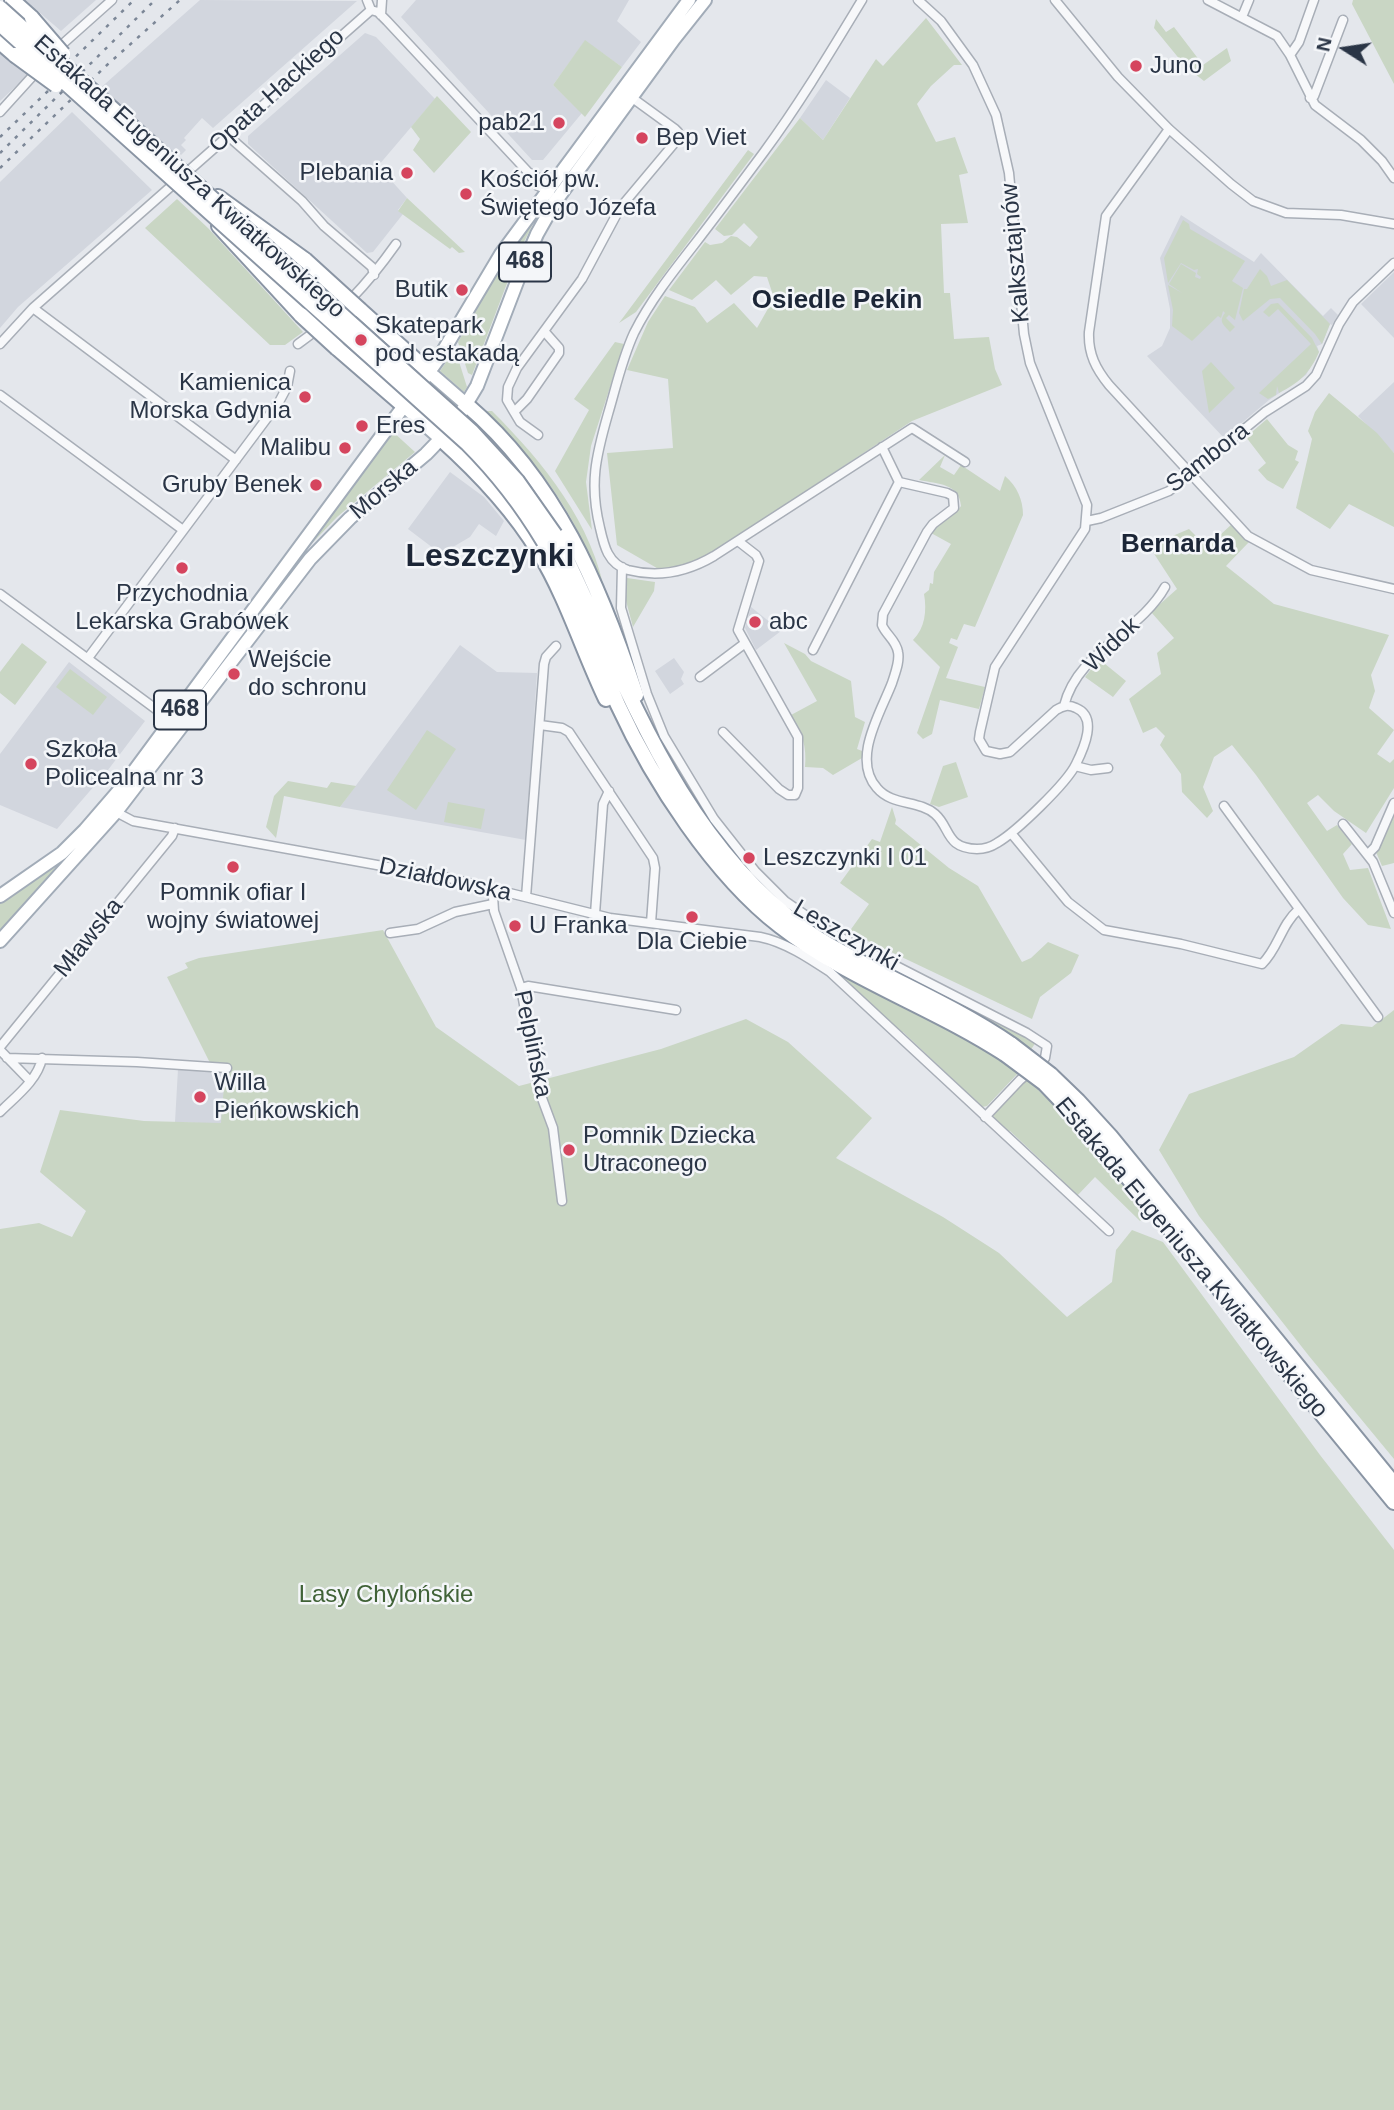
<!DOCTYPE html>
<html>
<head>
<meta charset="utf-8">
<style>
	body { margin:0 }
	#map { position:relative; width:1394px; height:2110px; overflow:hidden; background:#e4e7ec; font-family:Helvetica,sans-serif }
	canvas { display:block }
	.north { position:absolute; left:1310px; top:14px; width:70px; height:70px; -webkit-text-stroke:5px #f4f6f9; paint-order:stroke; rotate:282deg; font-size:19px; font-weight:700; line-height:28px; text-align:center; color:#2a3546 }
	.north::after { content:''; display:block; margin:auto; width:24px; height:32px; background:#2a3546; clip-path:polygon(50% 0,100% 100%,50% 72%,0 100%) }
</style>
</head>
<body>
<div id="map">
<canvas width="1394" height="2110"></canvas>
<div class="north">N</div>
</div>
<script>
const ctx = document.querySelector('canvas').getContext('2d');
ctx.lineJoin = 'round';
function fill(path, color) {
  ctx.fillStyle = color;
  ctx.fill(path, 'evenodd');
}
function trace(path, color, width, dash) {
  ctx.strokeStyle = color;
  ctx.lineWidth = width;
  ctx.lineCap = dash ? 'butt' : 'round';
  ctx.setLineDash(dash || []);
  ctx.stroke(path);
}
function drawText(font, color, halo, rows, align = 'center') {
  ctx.font = font + ' Helvetica,sans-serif';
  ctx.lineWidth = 5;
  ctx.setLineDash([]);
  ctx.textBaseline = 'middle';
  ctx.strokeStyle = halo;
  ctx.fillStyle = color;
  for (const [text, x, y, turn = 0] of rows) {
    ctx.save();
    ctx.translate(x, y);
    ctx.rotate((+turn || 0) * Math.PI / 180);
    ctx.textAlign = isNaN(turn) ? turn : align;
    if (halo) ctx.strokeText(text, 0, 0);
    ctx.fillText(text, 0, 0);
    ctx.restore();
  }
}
const built = new Path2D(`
	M25,0H96L61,31Z
	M200,0L357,1L213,128L202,118L184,138L186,140L181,145L186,150L181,155L176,150L155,173L80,106Z
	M416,0H629L617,21L641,42L622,67L585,41L553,85L582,113L543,160H532L401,17Z
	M365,33L376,37L435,99L378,166L407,198L398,210L403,214L373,252L367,253L248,144V136Z
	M0,50L28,75L0,101Z
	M826,80L850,98L823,140L800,118Z
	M72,112L152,190L18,307L0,328V182Z
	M1181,215L1254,262L1261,253L1323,316L1331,308L1338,315L1332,325L1330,324L1322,344L1317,346L1319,352L1306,375L1269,400L1224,438L1147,356L1162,346L1170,328V309L1160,258Z
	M1394,272V338L1361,304Z
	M1394,382V453L1358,416Z
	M450,472L484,497L504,521L496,536L479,524L470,537L441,554L408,529Z
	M751,607L781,631L756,650L745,628Z
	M460,645L497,672L537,673L526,840L340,807Z
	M674,658L684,672L681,679L684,684L670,694L655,671Z
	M69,662L145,721L108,770L57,829L0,805V754Z
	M178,1069L225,1071L222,1124L175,1122Z`);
const green = new Path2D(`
	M1353,0H1394V84L1352,4Z
	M926,18L962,65H954L931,86L917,104L936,142L955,137L968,173L959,175L968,223L941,224L944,293H950L954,339L989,337L995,369L1002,385L912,421L724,545L695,562L662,571L617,545L607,453L673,448L668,379L627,370L648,322L665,296L695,307L707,323L734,303L757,328L774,298L767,277L754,276L731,295L716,280L692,300L669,290L705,242L710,245L722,243L731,236L737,237L750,247L758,237L744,223L732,235L724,236L715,229L800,118L823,140L876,59L883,66Z
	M1156,19L1166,32L1174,27L1203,65L1227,48L1231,61L1204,81L1186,67L1154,28Z
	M585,40L622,67L585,117L553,85Z
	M437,96L471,132L434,173L413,150L420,139L411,127Z
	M748,150L754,154L742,170L636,312L619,323Z
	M407,198L465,252L459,253L452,247L450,249L398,211Z
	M177,199L208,228L303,332L285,345H270L145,228Z
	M540,210L519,252L472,375L468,373L458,342L508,255Z
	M1183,220L1189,224L1190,229L1245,261L1232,281L1243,288L1235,320L1229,315L1226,318L1235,327L1230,332C1224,325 1218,322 1225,313L1223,311L1221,318L1218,316L1192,341L1172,326L1173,310L1168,285L1182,293L1169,284L1181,264L1196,273L1195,277L1200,279L1201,277L1197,274L1198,269L1194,270L1181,263L1168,283L1164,258Z
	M1260,269L1267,276L1271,286L1287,280L1330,324L1322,344L1315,334L1280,298L1270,299L1243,321L1239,313L1244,289H1247Z
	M1278,303L1312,338L1319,352C1310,373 1299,383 1279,393L1277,386L1276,395L1268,399L1259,393L1311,344L1278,309L1269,317L1263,312L1271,304Z
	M615,342L624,344L591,446L586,482L592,530L555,471L589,410L574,399Z
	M455,349L467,387L464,392L440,371Z
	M1211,362L1235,388L1209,413L1202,371Z
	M1329,393L1377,433L1394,453V527L1349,504L1330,529L1296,508L1312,439L1308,431L1315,412Z
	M488,411H492C544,463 593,523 606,598C598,579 591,560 583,542C560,492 525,450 486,412Z
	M1267,419L1288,445L1298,451L1295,460L1299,462L1283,489L1267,480L1258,470L1266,463L1246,437Z
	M392,431L415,452L337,517L298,558Z
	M945,455L940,467L954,475L961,465L1000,491L1005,476C1017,486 1023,500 1023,515L975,627L964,624L957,640L951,638L949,643L958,647L946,678L985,687L979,709L940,700L932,734L923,739L917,733L940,667L913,640C925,628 927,611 924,594L929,590L930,583L933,584L934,572L951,544L931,533C940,521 953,519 961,506C959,483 938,484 919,480Z
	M1232,524L1249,542L1226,566L1274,604L1389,635L1371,675L1375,691L1369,708L1394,730L1377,754L1390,763L1394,759V788L1366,833L1334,811L1318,795L1307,803L1327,831L1337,825L1352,844L1343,854L1350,870L1368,868L1391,929L1368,925L1343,898L1256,775L1232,745L1214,757L1203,787L1213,811L1207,818L1182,792L1181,774L1160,745L1165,736L1156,727L1143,733L1129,699L1161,674L1157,653L1174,638L1151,612L1177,589L1149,546L1189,529L1207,547Z
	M627,578L655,582L654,591L633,627L625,597Z
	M22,643L47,662L15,705L0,693V672Z
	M784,643L805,654L811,661L851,681L855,717L865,722L857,749L862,751V758L833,775L823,768L805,767C807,746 802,733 791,715L817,701Z
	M1099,659L1126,681L1113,697L1085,677Z
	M70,669L107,697L93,715L56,687Z
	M427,730L456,749L416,810L387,790Z
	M956,762L968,797L939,807L930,804L943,766Z
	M288,781L327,788L331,782L356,786L340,807L284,796L276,838L266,827L274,796Z
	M448,802L485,809L481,829L444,822Z
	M892,807L896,820L895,824L949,868L978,886L1022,962L1031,958L1048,942L1079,955L1071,973L1040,997L1032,1019L849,932L869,904L840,883L872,839L880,842Z
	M1394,815V863L1382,866L1376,852Z
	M88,835L0,933V902L66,857Z
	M793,912L844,944L1036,1042L1030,1051L826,936Z
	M383,930L436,1027L519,1086L661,1049L746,1019L788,1042L872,1118L836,1158L943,1217L999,1253L1067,1317L1112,1282L1116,1250L1132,1230L1163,1242L1320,1455L1394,1550V2110H0V1229L39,1223L72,1237L86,1211L40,1172L60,1110L144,1121L221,1123L225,1072L214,1071L167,977L188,968L185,963L199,958Z
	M837,969L977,1043L1020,1071L987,1106L982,1107L903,1032H898L835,972Z
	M1394,1010V1459L1309,1356L1199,1216L1159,1150L1189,1094L1294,1057L1341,1024L1372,1027Z
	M1027,1079L1082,1133L1149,1214L1140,1221L1095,1177L1076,1197L1062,1184L1061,1179L1010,1131H1005L993,1119L994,1112Z`);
const street = new Path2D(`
	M367,0L371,10L378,12L387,21L528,172L538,186L548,190
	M862,0C831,51 800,103 764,152C741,183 718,214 694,245C672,273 650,301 634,333C622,359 616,387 608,414C596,456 589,484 600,528C604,546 608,564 628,570C659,578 687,572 714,556L912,428L965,462
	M1055,0L1118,77L1169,129L1231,184L1253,201L1286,213L1341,215L1394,224
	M1208,0L1277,36L1290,55L1315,105L1361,140L1382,161L1394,178
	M381,15L382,0
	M1242,17L1249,0
	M57,49L112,0
	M1290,55L1299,42L1314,0
	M1310,98L1314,96L1343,20
	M0,112L39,69
	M1169,129L1106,216L1089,332C1088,354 1096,369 1109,385L1248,536L1311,570L1394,589
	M227,135L302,201L324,226L372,267L374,275
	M530,173L542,180L555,202
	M33,308L236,460
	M544,331L559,348V353L527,399L514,412L507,400L508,387L517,368L582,279L620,208L677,140L678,132L675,129L631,97
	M0,344L33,308L371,10
	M298,344C339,315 367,285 396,244
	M0,395L183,530
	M514,412L520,422L538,435
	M882,447L899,482
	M899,482L947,493L953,496L954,508L933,524L927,532L883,614L882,625C886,635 896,640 898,652C900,662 895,673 892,683C881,712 851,759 877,788C892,806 919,800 935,814C951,828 945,848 977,849C984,849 991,847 997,843C1016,832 1067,783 1076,764C1084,748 1098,717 1076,708C1068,704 1063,706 1056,710L1010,752L1000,754L986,751L979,739L980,732L995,667L1085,529L1087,505L1030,363L1024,334L1009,173L996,115L973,65L941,21L918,0
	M1087,521L1101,518L1169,491L1265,412L1306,386L1316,375L1339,324L1353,302L1394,263
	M622,567L621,608L647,694L664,736L714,819L755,871L785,901L830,932L1027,1033L1047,1046L1045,1058L1020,1080L985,1117
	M0,594L172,721
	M813,650L899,482
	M88,658L279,402L287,387L290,371
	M700,677L744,644
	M1064,706C1077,652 1140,632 1165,587
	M540,725L562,728L569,732L653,858L655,868L651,923
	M723,732L779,789L788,795H795L798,788V737L738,630L759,561L756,555L738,541
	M1075,766L1091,770L1108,768
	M1224,806L1378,1017
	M116,812L133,821L449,878L610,918L760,937C785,942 809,958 830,972L1109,1231
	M1343,824L1373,862L1394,913
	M1011,833L1068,902L1104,930L1181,944L1262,964C1278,949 1281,925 1298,910
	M1368,854L1375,847L1394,803
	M495,889L493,896L494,911L521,988L540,1093L553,1128L562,1201
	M526,897L544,664L546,657L556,646
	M595,914L603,804L609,791
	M390,933L418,929L455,912L493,904
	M521,988L528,986L676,1010
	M0,1047L172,836L175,828
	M0,1050L30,1081
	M7,1058L137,1062L227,1068
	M0,1112C15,1097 38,1080 42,1058`);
const primary = new Path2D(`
	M429,372L467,405
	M424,379L439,358L501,254L689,0
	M404,406L441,439
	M0,896L62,853L85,830L123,786L409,399
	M0,941L116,812L310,559L350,518L426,454L453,426L477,386L520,274L537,234L555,202L674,39L705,0`);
const highway = new Path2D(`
	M12,0L32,18
	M0,42L15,55
	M218,197L305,260
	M219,226L301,315
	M360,310L429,372
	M337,348L404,406
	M467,405C556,481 600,586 636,695
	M441,439C479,473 513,509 539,552C567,598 583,651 606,699
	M555,535C624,674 673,834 804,929C824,944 847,955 868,966C917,991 967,1014 1012,1045
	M544,542C553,557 563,572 570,588C588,626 601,667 618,705C653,781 714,875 780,926C848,979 933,1007 1005,1054
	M1051,1075L1078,1101L1110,1136L1394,1484
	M1044,1083L1089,1130L1394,1502`);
const rail = new Path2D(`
	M61,71L134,0
	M0,137L71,69
	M0,153L155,0
	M0,168L107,65L180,0`);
const highwayBridge = new Path2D(`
	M0,8L472,432L517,481L555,535
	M32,18L63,54
	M0,24L467,443C497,473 522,505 544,542
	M15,55L56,85
	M305,260L360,310
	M301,315L337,348
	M1012,1045L1051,1075
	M1005,1054L1044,1083`);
const markers = [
	[1136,66,7,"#d5455e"],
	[559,123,7,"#d5455e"],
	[642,138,7,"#d5455e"],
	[407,173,7,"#d5455e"],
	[466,194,7,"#d5455e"],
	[462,290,7,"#d5455e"],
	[361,340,7,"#d5455e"],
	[305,397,7,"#d5455e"],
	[362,426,7,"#d5455e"],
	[345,448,7,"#d5455e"],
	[316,485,7,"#d5455e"],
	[182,568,7,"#d5455e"],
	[755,622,7,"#d5455e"],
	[234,674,7,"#d5455e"],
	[31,764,7,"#d5455e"],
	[749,858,7,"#d5455e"],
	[233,867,7,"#d5455e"],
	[692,917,7,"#d5455e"],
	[515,926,7,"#d5455e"],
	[200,1097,7,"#d5455e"],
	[569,1150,7,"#d5455e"]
];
const shields = [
	[525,262,52],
	[180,710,52]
];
const shieldNames = [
	["468",525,262],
	["468",180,710]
];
const poiNames = [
	["Juno",1150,66],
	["pab21",545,123,"right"],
	["Bep Viet",656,138],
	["Plebania",393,173,"right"],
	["Kościół pw.",480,180],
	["Świętego Józefa",480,208],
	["Butik",448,290,"right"],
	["Skatepark",375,326],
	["pod estakadą",375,354],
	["Kamienica",291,383,"right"],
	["Morska Gdynia",291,411,"right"],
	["Eres",376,426],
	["Malibu",331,448,"right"],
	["Gruby Benek",302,485,"right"],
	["Przychodnia",182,594,"center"],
	["Lekarska Grabówek",182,622,"center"],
	["abc",769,622],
	["Wejście",248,660],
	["do schronu",248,688],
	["Szkoła",45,750],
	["Policealna nr 3",45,778],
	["Leszczynki I 01",763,858],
	["Pomnik ofiar I",233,893,"center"],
	["wojny światowej",233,921,"center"],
	["U Franka",529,926],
	["Dla Ciebie",692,942,"center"],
	["Willa",214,1083],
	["Pieńkowskich",214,1111],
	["Pomnik Dziecka",583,1136],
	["Utraconego",583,1164]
];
const streetNames = [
	["Opata Hackiego",277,91,-42],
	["Estakada Eugeniusza Kwiatkowskiego",189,177,42],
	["Kalksztajnów",1016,253,-95],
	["Sambora",1208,458,-38],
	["Morska",384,490,-40],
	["Widok",1112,645,-44],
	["Działdowska",445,880,12],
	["Leszczynki",846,936,30],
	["Mławska",89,938,-51],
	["Pelplińska",532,1044,78],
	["Estakada Eugeniusza Kwiatkowskiego",1191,1258,50]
];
const parkNames = [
	["Lasy Chylońskie",386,1595]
];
const neighbourhoodNames = [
	["Osiedle Pekin",837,301],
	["Bernarda",1178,545]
];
const districtNames = [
	["Leszczynki",490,557]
];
fill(built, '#d2d6de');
fill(green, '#c9d6c4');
trace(street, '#a8aeb7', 11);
trace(primary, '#a2acb8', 16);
trace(highway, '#8a95a4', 18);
trace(street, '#f7f8fa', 8);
trace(primary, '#fff', 12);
trace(highway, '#fff', 14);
trace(rail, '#7c8797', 2.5, [3.5, 7]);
trace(highwayBridge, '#8a95a4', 18, []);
trace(highwayBridge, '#fff', 14);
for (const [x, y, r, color] of markers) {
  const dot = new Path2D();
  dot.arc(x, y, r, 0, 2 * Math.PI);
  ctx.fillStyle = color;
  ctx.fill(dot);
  trace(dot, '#f4f6f9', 2.5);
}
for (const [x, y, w] of shields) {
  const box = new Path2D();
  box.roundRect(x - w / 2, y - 19.5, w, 39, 5);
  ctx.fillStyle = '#f4f6f9';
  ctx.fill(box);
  trace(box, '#2a3546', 2);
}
drawText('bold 23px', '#2a3546', null, shieldNames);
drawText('24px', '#2a3546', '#f4f6f9', poiNames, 'left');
drawText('24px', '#2a3546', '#f4f6f9', streetNames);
drawText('24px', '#406237', '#f4f6f9', parkNames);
drawText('bold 26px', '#1c2637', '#f4f6f9', neighbourhoodNames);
drawText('bold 32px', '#1c2637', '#f4f6f9', districtNames);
</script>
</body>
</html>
